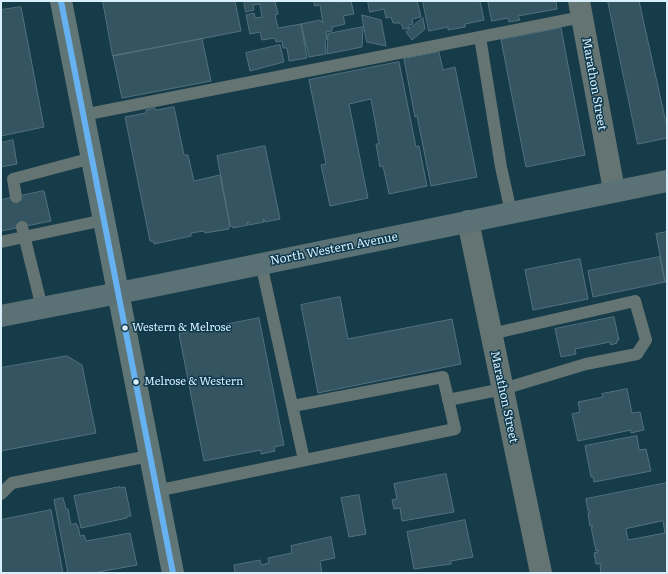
<!DOCTYPE html>
<html>
<head>
<meta charset="utf-8">
<style>
	body { margin:0 }
	#map { position:relative; width:668px; height:574px; overflow:hidden; background:#163b49; font-family:Literata,serif }
	canvas { display:block }
	.frame { position:absolute; inset:0; border:2px solid #d9effb; pointer-events:none }
</style>
</head>
<body>
<div id="map">
<canvas width="668" height="574"></canvas>
<div class="frame"></div>
</div>
<script>
const ctx = document.querySelector('canvas').getContext('2d');
ctx.lineJoin = 'round';
function fill(path, color) {
  ctx.fillStyle = color;
  ctx.fill(path, 'evenodd');
}
function trace(path, color, width, dash) {
  ctx.strokeStyle = color;
  ctx.lineWidth = width;
  ctx.lineCap = dash ? 'butt' : 'round';
  ctx.setLineDash(dash || []);
  ctx.stroke(path);
}
function drawText(font, color, halo, rows, align = 'center') {
  ctx.font = font + ' Literata,serif';
  ctx.lineWidth = 3;
  ctx.setLineDash([]);
  ctx.textBaseline = 'middle';
  ctx.strokeStyle = halo;
  ctx.fillStyle = color;
  for (const [text, x, y, turn = 0] of rows) {
    ctx.save();
    ctx.translate(x, y);
    ctx.rotate((+turn || 0) * Math.PI / 180);
    ctx.textAlign = isNaN(turn) ? turn : align;
    if (halo) ctx.strokeText(text, 0, 0);
    ctx.fillText(text, 0, 0);
    ctx.restore();
  }
}
const building = new Path2D(`
	M103,1H235L241,31L113,56Z
	M244,1H275L278,14L275,15L278,28L301,24L307,58L289,61L287,48H283L282,41L276,42L275,38L262,40L260,32L250,34L246,15L254,13L255,18L262,17L260,4L253,5L254,10L246,12Z
	M314,1H335L336,2L351,1L354,14L343,16L345,24L332,27V31L326,32L327,39L325,41L326,54L309,57L301,24L320,20L323,23L320,5L315,6Z
	M368,1H417L421,17L412,19L413,24L409,25V28L403,29L402,25L399,23H393L391,17L386,18L384,9L370,12Z
	M423,1H480L484,20L465,24V27L448,30V27L429,31Z
	M488,1H556L557,9L518,16L520,20L509,22L508,18L492,21Z
	M608,1H639L667,127V138L638,144Z
	M21,7L44,127L1,136V10Z
	M362,15L381,20L386,46L367,42Z
	M423,18L425,29L412,40L406,32Z
	M363,27L362,47L327,54L328,34Z
	M561,28L585,155L526,167L501,40Z
	M202,39L211,81L122,98L113,56Z
	M280,45L284,62L250,71L246,53Z
	M439,52L443,70L455,67L477,177L431,186L417,116L415,117L404,59Z
	M399,62L416,147L419,146L427,186L389,194L383,166L380,167L376,144H379L371,99L349,104L368,198L330,206L321,165L326,164L309,80Z
	M174,107L184,155H188L194,181L220,175L230,226L229,227V229L205,233L204,231L191,233V236L154,244L153,241H150L125,117L146,113V110L155,108L156,110Z
	M13,140L17,164L1,167V143Z
	M265,146L280,219L265,222L264,219H263L264,222L249,225V222H247L248,225L233,228L232,226H230L217,156Z
	M44,191L51,221L1,231V200Z
	M667,232V285L666,281L665,282L656,234Z
	M660,257L665,282L593,297L588,271Z
	M580,259L588,299L533,310L525,270Z
	M340,297L348,339L452,319L461,364L318,393L301,305Z
	M614,317L619,340H617V343L611,345L610,342L575,349L576,354L561,357L555,329Z
	M259,318L284,445L274,447L275,451L261,454V450L204,461L179,334Z
	M67,356L82,365L96,433L1,451V368Z
	M627,389L632,413L640,412L644,430L631,433V430L578,441L572,414L580,412L578,402L603,397L602,394Z
	M637,436L639,450L646,449L651,471L594,482L593,477H591L585,446Z
	M446,474L454,512L402,521L400,508L394,509L392,500L397,499L394,484Z
	M667,483V573H601L600,566H601V564H596L594,553L598,552V550L596,551L591,527H593L592,525L590,526L588,513H590V511H588L586,499ZM663,521L665,533L628,540L626,529Z
	M120,487V488L125,487L131,516H127V518L81,528L74,496Z
	M359,495L366,534L349,537L341,498Z
	M63,498L66,509H68L71,525L76,523L77,526H78L80,536L84,535L86,541L130,533L137,565L93,573H68L54,500Z
	M51,510L63,573H1V520Z
	M465,520L473,557L451,561V564L414,569L407,532Z
	M331,537L335,558L320,561L322,573H235L234,565L260,560L261,565L269,563L268,558L292,553L291,546Z`);
const lane = new Path2D(`
	M480,37L501,167L511,212
	M83,115L582,17
	M16,197L13,179L92,158
	M22,227L42,308
	M1,242L104,220
	M261,263L304,460
	M448,400L503,389L586,364L637,354L646,340L635,301L491,334
	M156,491L455,429L443,377L293,406
	M1,494L12,483L149,456`);
const street = new Path2D(`
	M579,1L614,190
	M468,221L541,573`);
const secondary = new Path2D(`
	M61,1L173,573`);
const primary = new Path2D(`
	M1,316L154,286L667,181`);
const bus1 = new Path2D(`
	M61,1L173,573`);
const markers = [
	[125,328,3.5,"#d9effb"],
	[136,382,3.5,"#d9effb"]
];
const busNames = [
	["Western & Melrose",132,328],
	["Melrose & Western",144,382]
];
const streetNames = [
	["Marathon Street",594,84,80],
	["North Western Avenue",334,249,-11],
	["Marathon Street",504,397,78]
];
fill(building, '#345461');
trace(building, '#52717f', 1);
trace(lane, '#637473', 12);
trace(street, '#637473', 22);
trace(secondary, '#607676', 22);
trace(primary, '#5a7275', 22);
trace(bus1, '#66b1f2', 6);
for (const [x, y, r, color] of markers) {
  const dot = new Path2D();
  dot.arc(x, y, r, 0, 2 * Math.PI);
  ctx.fillStyle = color;
  ctx.fill(dot);
  trace(dot, '#0e394c', 1.5);
}
drawText('11px', '#d9effb', '#0e394c', busNames, 'left');
drawText('12px', '#d9effb', '#0e394c', streetNames);
</script>
</body>
</html>
